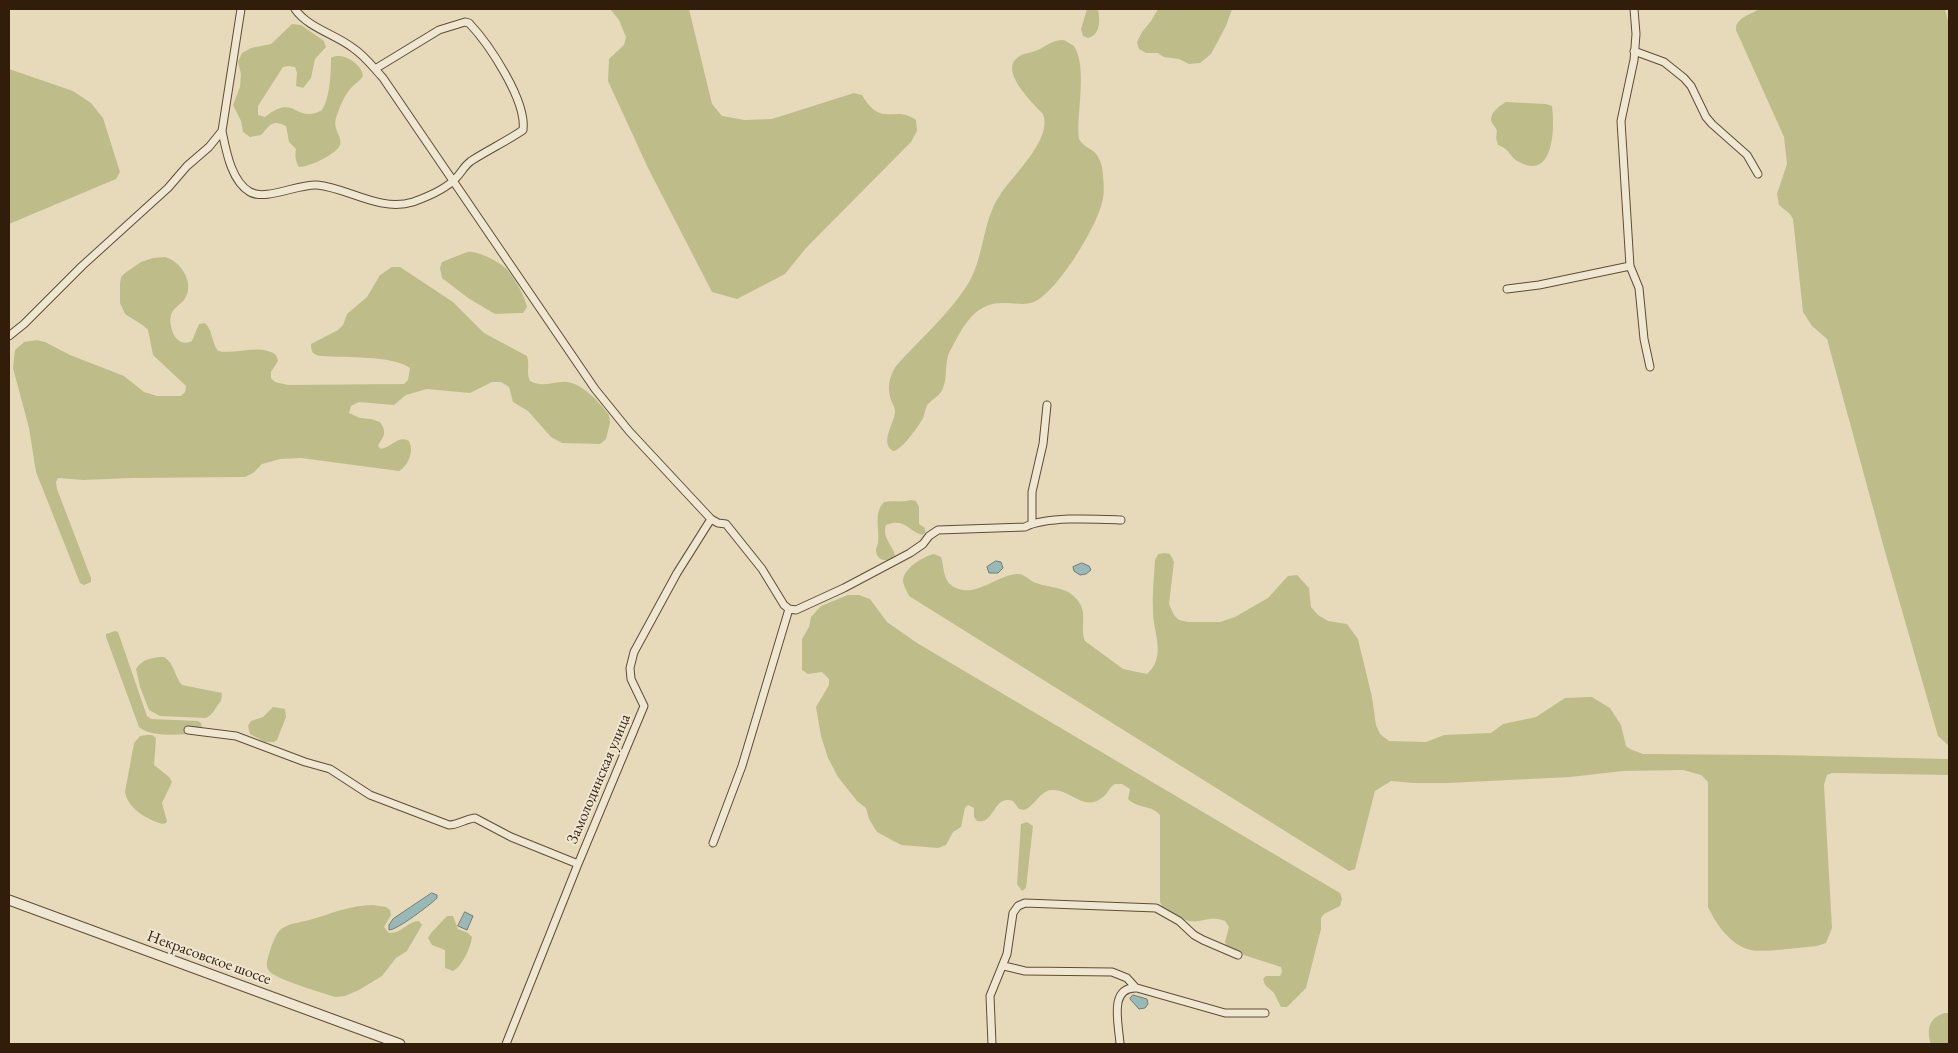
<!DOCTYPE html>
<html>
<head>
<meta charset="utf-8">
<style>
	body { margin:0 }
	#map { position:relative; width:1958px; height:1053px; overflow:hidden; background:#e7daba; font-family:"EB Garamond",serif }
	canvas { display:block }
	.frame { position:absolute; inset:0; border:10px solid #321d0b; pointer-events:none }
</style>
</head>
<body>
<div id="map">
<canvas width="1958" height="1053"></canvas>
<div class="frame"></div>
</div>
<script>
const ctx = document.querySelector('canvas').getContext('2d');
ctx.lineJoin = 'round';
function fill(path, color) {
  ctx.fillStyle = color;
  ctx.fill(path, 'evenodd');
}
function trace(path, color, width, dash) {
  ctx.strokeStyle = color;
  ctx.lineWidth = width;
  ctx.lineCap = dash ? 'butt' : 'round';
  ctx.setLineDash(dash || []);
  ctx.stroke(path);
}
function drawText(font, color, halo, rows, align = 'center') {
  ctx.font = font + ' "EB Garamond",serif';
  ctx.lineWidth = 4;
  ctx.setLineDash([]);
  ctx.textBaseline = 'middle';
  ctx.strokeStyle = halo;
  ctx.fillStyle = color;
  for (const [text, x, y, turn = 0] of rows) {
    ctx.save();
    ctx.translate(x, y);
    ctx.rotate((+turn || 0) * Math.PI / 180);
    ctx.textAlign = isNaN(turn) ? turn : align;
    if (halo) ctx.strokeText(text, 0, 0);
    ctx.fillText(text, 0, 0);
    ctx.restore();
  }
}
const green = new Path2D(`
	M610,9H689L712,104L722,116L745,120L772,119L854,93L862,95C882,129 894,104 916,120L917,131L911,142L806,248L785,274L737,299L712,292L648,168L608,81L609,59L624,45L626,37L619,20Z
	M1087,9H1098C1100,19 1101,35 1088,38L1083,36L1081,29Z
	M1158,9H1232L1226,26L1211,54L1200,63L1189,64L1179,59L1164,57L1158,53H1146L1139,49L1137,42L1142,32L1151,21Z
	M1760,9H1945L1949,24V746L1938,736L1884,548L1827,339L1812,326L1803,312L1793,219L1790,214L1779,205L1777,194L1787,164L1784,137L1736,30C1735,18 1751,14 1760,9Z
	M292,24L301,25L324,41L326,47L315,59L311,78L303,88L296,86L297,73L295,67L289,66L283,67L258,106V115L265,117C296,92 295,125 322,110C330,98 331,72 331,58C342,51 362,64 363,76C360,81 356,83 352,87C345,94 340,106 337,115C331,130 343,135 340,145C337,154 309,167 299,167C295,161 295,155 296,149L289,142L286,126C271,118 269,127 261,135L250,137L243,132L241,121L233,105L240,87L241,74L238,62L242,53L251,48L271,44Z
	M1064,40L1074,46C1088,68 1076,114 1079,139C1087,152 1097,146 1102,167C1103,176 1105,189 1103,198C1099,224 1059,289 1036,301C1026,306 1017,303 1006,303C974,301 963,327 950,351C944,362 948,376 943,388C940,396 934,398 928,404C925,408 925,414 923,418C919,426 901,451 893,451C879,442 895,423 895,411C895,407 892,403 891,400C887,387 889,377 896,366C919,340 947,316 966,287C985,259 981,223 1000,195C1013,175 1053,139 1043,114C1034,104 996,69 1020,56C1024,53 1030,53 1035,51C1047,47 1050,40 1064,40Z
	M9,69L73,91L91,103L103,118L120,172L116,179L9,224Z
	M1506,102L1546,104L1552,106C1555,127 1554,181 1519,162C1510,158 1510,149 1498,145L1496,138L1497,131C1496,128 1494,126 1492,123C1488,114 1499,106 1506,102Z
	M467,252C477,250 503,263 509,272C516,281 525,296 527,307L523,313H520L495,314L468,298L442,278L440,268L442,262Z
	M165,257C181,261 196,284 184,300C180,305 173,308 171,315C168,327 176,349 192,341L199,324L205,323C213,331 211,341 218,351C236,355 260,343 276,355L278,361L271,372V378L275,382L288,385L404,384L408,380L410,368C392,355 344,358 321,356C313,355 311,352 311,344L338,330L343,325L347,314L367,297L380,275L392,267H400L453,302L484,333L527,356C530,365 526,373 530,381C541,387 550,383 562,382C580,380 599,402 609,415L610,423L606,439L600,444L562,443L551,437L528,411L513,402L509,387L501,382H492L470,393L427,389L406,395L394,405L359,402L351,406L349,413L360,418L371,419L380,422C388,434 383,436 378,446L381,449C392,447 398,435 409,441C414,451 409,465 399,471L301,458L280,459L262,464L253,473L245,477L133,478L83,480L58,478L56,482L57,489L91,578V582L84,585L80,583L36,472L29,428L13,368L15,350L24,342L37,340L45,342L70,355L124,376L144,392L157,396H181L185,392L186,386L153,355L148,330L144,326L125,314L120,303V284L121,277L125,273L141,262L153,258Z
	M911,500L916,501L919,507V524L925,528V533L922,535C906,530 905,518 886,525C882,538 892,544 895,555L894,558C887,562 877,561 876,551C876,547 877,548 878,543C880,530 873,513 884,502C894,500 899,503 911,500Z
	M1165,553L1170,554L1174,562L1169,604L1174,615L1179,620L1188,622H1220L1235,617L1268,598L1288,576L1297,575L1309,588L1311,607L1318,615L1328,621L1347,624L1358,639L1372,697L1376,725L1380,734L1389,741L1426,742L1444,735L1491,733L1503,724L1536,717L1565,698L1588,697H1592L1610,708L1621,725L1626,746L1630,749L1643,754L1778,755L1949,759V775L1832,773L1827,775L1824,785L1832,928L1826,943L1817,946C1802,947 1764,953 1751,950C1731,946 1716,924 1708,907V782L1701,775L1683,770L1623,771L1570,777L1448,783H1413L1391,781L1375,791L1355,869L1349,871L909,596C907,591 903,585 903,580C904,568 924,556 934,554L941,557C944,566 943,579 951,585C972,601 995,576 1016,574C1025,573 1028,580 1036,583C1053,589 1070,586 1080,604C1087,615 1080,629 1085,641L1123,669L1147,674C1167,656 1153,633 1153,611C1152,594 1154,577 1155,560L1158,554Z
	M848,595H859L870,599L887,622L917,643L1340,893L1342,899L1340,906L1324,914L1321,918V929L1306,988L1287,1007H1281L1274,993L1265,985L1263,979L1266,976H1280L1282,972L1281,967L1228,950L1225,942L1229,927L1225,921C1210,915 1203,923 1189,921C1179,919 1171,913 1163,909L1160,902V815C1152,805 1138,809 1128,799L1130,789L1122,784H1115C1109,787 1108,794 1102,798C1083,812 1070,788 1051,790C1040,791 1034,807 1024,810L1019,809L1013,801C993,794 995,825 977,821L974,817V808L968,805L965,808L961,827L953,832L946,845L938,848L901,845L877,832L869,819L866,808L857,801L838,777L828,758L821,736L816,707L829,685V679L822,672L808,674L802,670V639L809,627L811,617L821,606Z
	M115,631L118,632L147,716L151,719L198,721L201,723L202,728L197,734C181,734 152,738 139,727L106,637V634Z
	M164,657C175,664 174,676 182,685L222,693L221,701C216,706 213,716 205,718L160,716L149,710L140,687L136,669C142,659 153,657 164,657Z
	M273,707L285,709L286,717L277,740L274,742H265L250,734L248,726L251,721L263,717Z
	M147,735H152L156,738L154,765L169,777L172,782L162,803L167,821L166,823L162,824C147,819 128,809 125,792L134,743L140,736Z
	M1027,822L1033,826L1026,888L1022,891L1017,884L1021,824Z
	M373,905L386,907L390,910L391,915L384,927L389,933C401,934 408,921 419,921L422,925L407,951L396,958L382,976L359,990L345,996L335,997C320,992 281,981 270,972C265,967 267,960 269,954C271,947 275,935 280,930C288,923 299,923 309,920C331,914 350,905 373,905Z
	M447,916H453L458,929L468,933L472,937C471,947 462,967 453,971L445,968V950L432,945L428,938L431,933Z
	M1945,1013H1949V1044H1931C1926,1030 1929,1017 1945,1013Z`);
const water = new Path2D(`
	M996,561L1001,562L1003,568L998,573H989L987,567Z
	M1082,563L1089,566L1091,570L1086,574L1080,575L1074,571L1073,567Z
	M432,893L437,895V898C430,905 397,930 389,930V925L393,919Z
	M465,912L473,916L467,930L458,926Z
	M1133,995L1147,999L1148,1004L1145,1008L1139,1009L1130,999Z`);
const minor = new Path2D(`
	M295,9C308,28 335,34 353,48C365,56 373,67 383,78L595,389L629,431L711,519L677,573L634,652L630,668L631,679L644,706L578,864L506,1044
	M1634,9L1636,34L1634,60L1621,121L1630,266L1639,288L1644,339L1650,367
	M1634,51L1664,62L1684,78L1691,86L1706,117L1712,124L1747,155L1758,174
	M222,131C226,150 231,181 250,192C266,201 297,184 317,185C349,188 379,212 413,202C427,197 446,189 456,178C462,172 464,166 471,161C488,150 507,141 523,130C527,101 489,44 469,23L465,22L439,30L375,69
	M1507,289L1539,285L1630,266
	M9,336L24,324L82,266L168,188L187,166L209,147L222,131L241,9
	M711,519L718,523L726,524L762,569L784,605L789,609L796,610L844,588L910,553L923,544L929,536L938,530L1025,527C1047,516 1097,519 1121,520
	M1032,524V492L1043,444L1047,405
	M188,730L236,736L305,762L330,769L370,795L449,825C458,825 465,819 475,818L511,837L578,864
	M713,843L742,766L789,609
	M1004,966L1025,971L1112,972L1127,978L1136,988
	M992,1044L990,996L1007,954L1013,913L1018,906L1025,903L1156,908L1179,921L1194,935L1203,940L1238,955
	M1120,1044C1119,1025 1108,986 1137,988L1225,1013H1265`);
const tertiary = new Path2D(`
	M9,900L400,1044`);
const streetNames = [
	["Замолодинская улица",599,779,-67],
	["Некрасовское шоссе",209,958,20]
];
fill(green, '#bebd8a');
fill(water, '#99b9b8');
trace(water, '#707b73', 1);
trace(minor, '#5f4c37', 9);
trace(tertiary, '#5f4c37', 11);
trace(minor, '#efe7d2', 7);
trace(tertiary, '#efe7d2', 9);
drawText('16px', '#321d0b', '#efe7d2', streetNames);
</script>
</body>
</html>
